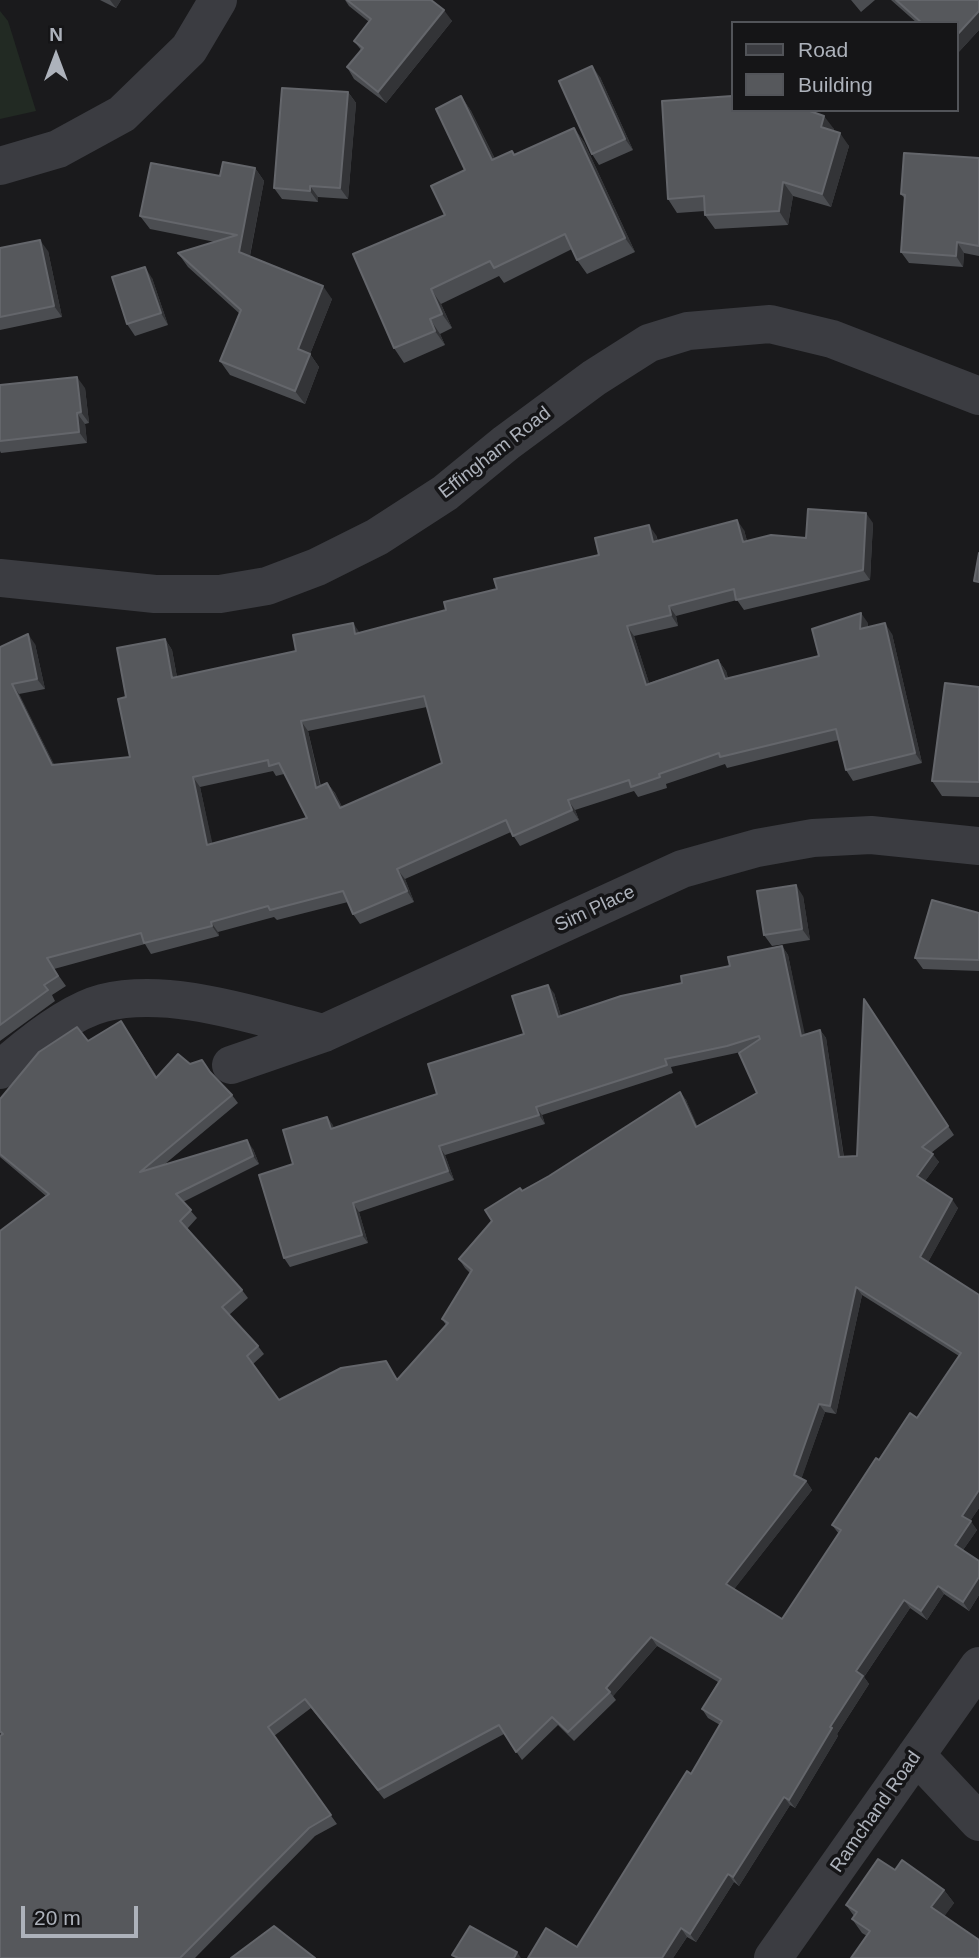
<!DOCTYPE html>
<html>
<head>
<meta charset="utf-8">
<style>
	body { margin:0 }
	#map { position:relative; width:979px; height:1958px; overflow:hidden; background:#1a1a1c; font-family:Arial,sans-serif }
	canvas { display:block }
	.legend { position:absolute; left:731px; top:21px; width:228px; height:91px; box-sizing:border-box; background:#151517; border:2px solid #525459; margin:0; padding:9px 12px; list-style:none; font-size:21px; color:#adb2bb }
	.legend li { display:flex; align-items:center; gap:14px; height:35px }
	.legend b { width:35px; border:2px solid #525459 }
	.north { position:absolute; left:21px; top:21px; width:70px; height:70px; -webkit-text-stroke:5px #151517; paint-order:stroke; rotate:0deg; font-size:19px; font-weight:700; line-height:28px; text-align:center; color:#adb2bb }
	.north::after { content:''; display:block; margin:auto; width:24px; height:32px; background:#adb2bb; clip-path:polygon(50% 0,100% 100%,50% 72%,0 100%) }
	.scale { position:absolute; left:21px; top:1906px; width:117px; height:32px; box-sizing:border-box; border:4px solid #adb2bb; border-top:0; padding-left:9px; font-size:21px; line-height:24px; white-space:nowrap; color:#adb2bb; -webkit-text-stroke:5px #151517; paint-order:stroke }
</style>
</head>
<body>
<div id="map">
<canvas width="979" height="1958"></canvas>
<ul class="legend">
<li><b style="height:9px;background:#3b3c41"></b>Road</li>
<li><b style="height:19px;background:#56585c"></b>Building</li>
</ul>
<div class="north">N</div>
<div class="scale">20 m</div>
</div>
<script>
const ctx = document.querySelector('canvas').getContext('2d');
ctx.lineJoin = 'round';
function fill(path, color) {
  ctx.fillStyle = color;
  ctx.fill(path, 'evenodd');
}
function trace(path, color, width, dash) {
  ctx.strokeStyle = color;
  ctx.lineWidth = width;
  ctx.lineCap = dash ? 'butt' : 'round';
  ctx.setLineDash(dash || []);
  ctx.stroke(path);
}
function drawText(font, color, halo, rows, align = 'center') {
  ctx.font = font + ' Arial,sans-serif';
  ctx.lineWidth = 7;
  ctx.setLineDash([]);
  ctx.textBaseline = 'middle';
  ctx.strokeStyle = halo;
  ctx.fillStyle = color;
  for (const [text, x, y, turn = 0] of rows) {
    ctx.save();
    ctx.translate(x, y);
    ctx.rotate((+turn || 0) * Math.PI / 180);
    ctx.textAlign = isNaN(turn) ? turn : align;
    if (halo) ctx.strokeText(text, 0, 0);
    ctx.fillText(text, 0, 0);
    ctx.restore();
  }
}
const green = new Path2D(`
	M0,11L8,21L36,111L0,119Z`);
const minor = new Path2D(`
	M0,166L58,149L122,114L189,49L218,0
	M0,578L155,594H220L267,586L317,567L377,537L445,493L506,443L594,378L649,343L688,331L770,324L832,339L979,396
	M231,1065L324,1033L682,869L757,848L813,838L871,835L979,846
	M0,1070C27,1046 68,1012 103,1003C172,986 257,1017 324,1033
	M916,1755L979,1822
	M773,1958L979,1666`);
const wall = new Path2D(`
	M100,0H121L116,8Z
	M345,0H431L452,21L386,103L354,79L347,67L361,50L354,41L369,22L349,6Z
	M851,0H875L861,12Z
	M891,0H979V30L956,55V23H917Z
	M600,77L633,150L599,165L592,154Z
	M348,92L356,103L348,199L318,197V202L282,199L274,188Z
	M461,96L471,111L495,159L512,151L515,155L574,128L584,142L635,252L587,274L577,260L572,249L504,283L499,276L441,304L452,328L440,334L445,345L404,363L394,348L445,215L465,170Z
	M812,112L834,129V131L849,146L831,207L793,196L788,225L715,229L705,215V211L677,213L668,199Z
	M979,158V256L964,253L963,267L909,263L901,252L905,199L901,194Z
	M255,168L264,181L250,256L332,299L310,354L319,367L305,404L230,375L220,361L240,314L188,267L178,253L215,242L150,229L140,216L220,176Z
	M0,248L48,251L62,317L0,330Z
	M152,278L168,325L135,336L127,324Z
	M0,385L85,388L89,423L85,424L87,443L1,453L0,451Z
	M873,523L870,580L744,610L737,600L676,616L678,626L634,636L649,683L718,660L726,671L728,679L819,656L868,623V627L892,634L922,763L853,781L846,770L839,740L727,768L725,764L666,784L667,788L638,797L634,791L575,810L579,820L520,846L511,832L405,879L414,902L360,924L353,914L348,902L277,920L274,917L218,932L219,936L151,954L145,944L54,969L66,986L52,995L55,1001L0,1041V647L35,644L45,689L19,694L54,765L130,757L126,697L165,639L172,650L177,677L296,651L360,633L446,610L497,589L656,535L658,541L744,530L747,541L806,538ZM427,707L442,763L342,807L335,793L327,783L321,786L308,731ZM273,771L276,776L284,774L307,818L212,844L200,787Z
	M979,687V797L942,796L932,781Z
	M803,896L810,940L772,946L764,935Z
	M979,913V971L923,969L915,958Z
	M782,946L788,955L804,1034L820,1030L826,1038L844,1157L857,1156L864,999L954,1135L931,1153L939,1162L925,1181L958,1208L928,1262L979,1295V1508L970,1521L977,1530L963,1550L979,1561V1595L969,1611L944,1594L927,1620L910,1608L864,1677L869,1684L837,1734L838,1736L795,1808L790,1805L739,1886L734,1882L696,1942L687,1937L673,1958H528L577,1947L691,1774L720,1725L708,1718L702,1709L718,1682L657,1646L613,1696L616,1700L574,1741L558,1725L522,1760L504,1734L384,1799L311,1708L274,1736L337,1824L315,1836L195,1958H0L2,1735L0,1733V1231L46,1196L0,1157V1099L88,1041L127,1030L157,1077L190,1064L211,1073L232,1095L238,1103L165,1164L253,1149L259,1164L183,1202L197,1218L187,1229L242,1290L248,1298L229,1315L258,1346L264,1354L253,1364L279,1400L397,1379L446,1325L442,1319L470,1273L465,1268L459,1259L522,1191L549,1176L680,1092L686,1100L697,1126L757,1093L741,1052L671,1067L673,1073L542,1115L545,1124L445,1155L454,1180L359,1212L368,1243L290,1267L284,1258L293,1164L327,1117L334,1128L437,1094L524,1034L554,993L561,1016L682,983ZM862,1295L959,1356L917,1418L879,1460L832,1525L839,1534L782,1619L734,1589L812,1490L806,1481L801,1479L825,1412L836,1414Z
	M895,1870L944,1890L954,1903L944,1916L867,1936L862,1933L852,1919L854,1916L846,1905Z`);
const shadedWall = new Path2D(`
	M110,0H121L116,8Z
	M444,10L452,21L386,103L378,92Z
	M979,11V30L956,55V36Z
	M592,66L600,77L633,150L625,139Z
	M348,92L356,103L348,199L340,188Z
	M461,96L471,111L503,175L492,160Z
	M824,116L834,129L831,140L821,127Z
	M574,128L584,142L635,252L625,238Z
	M840,133L849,146L831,207L822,194Z
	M255,168L264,181L248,265L239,252Z
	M783,182L793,196L788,225L779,211Z
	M310,186L318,197V202L310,191Z
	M40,240L48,251L62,317L54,306Z
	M957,242L964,253L963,267L956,256Z
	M145,267L152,278L168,325L161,313Z
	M323,286L332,299L310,354L319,367L305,404L295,391L298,349Z
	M431,289L441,304L452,328L442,314Z
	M430,319L440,334L445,345L435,331Z
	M77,377L85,388L89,423L81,412Z
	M77,413L85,424L87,443L79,432Z
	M866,513L873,523L870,580L863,570Z
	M737,520L744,530L750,552L743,542Z
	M649,525L656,535L660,552L653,542Z
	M669,606L676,616L678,626L671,615Z
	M861,613L868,623L867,639L860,629Z
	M353,623L360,633L355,634Z
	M885,623L892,634L922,763L915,753Z
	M627,626L634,636L653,695L646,685Z
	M28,634L35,644L45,689L37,679Z
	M165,639L172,650L179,689L172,678Z
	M718,660L726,671L732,690L725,679Z
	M12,684L19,694L60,776L52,765Z
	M301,721L308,731L323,799L316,788Z
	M193,777L200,787L215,855L207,845Z
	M327,783L335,793L348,818L340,808Z
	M568,800L575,810L579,820L572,810Z
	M397,869L405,879L414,902L407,891Z
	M796,885L803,896L810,940L802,929Z
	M211,922L218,932L219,936L212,926Z
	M782,946L788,955L807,1044L801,1036Z
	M548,985L554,993L564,1026L558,1017Z
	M820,1030L826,1038L845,1166L839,1157Z
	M680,1092L686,1100L702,1136L696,1127Z
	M536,1107L542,1115L545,1124L539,1115Z
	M327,1117L333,1125L337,1138L331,1129Z
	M247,1140L253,1149L259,1164L253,1156Z
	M439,1146L445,1155L454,1180L448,1171Z
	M933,1154L939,1162L923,1184L917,1176Z
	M952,1199L958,1208L926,1266L920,1257Z
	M353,1203L359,1212L368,1243L362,1235Z
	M856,1287L862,1295L836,1414L830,1406Z
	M819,1404L825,1412L800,1483L794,1475Z
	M806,1481L812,1490L732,1592L726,1584Z
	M979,1490V1508L968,1524L962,1516Z
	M971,1521L977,1530L961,1553L955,1545Z
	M979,1577V1595L969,1611L963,1602Z
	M938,1586L944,1594L927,1620L921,1611Z
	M904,1600L910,1608L864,1677L869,1684L837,1734L838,1736L795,1808L789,1800L830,1727L856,1671Z
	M651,1637L657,1646L613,1696L606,1688Z
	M784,1797L790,1805L739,1886L733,1877Z
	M728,1874L734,1882L696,1942L690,1934Z
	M944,1890L954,1903L941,1921L931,1907Z
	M681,1928L687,1937L673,1958H662Z
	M517,1952L521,1958H514Z`);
const building = new Path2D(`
	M347,0H431L444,10L378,92L347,67L363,48L354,41L371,19Z
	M896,0H979V11L956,36V23H922Z
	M592,66L625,139L592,154L559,81Z
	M282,88L348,92L340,188L310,186V191L274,188Z
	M461,96L492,160L512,151L514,155L574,128L625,238L577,260L565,234L494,268L490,261L431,289L442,314L430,319L435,331L394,348L353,254L445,215L431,186L465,170L436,109Z
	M732,96V110H807L824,116L821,127L840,133L822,194L783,182L779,211L705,215L704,196L668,199L662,101Z
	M904,153L979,158V246L957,242L956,256L901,252L905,195L901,194Z
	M223,162L255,168L239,252L323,286L298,349L310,354L295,391L220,361L241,310L178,253L237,235L140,216L151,163L220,176Z
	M40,240L54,306L0,317V248Z
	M145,267L161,313L127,324L112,277Z
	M77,377L81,412L77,413L79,432L0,441V385Z
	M808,509L866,513L863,570L736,600L734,589L669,606L671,615L627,626L646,685L718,660L725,679L819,656L812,629L861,613L860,629L885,623L915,753L846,770L836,729L720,757L719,753L659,774L660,777L631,787L629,780L568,800L572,810L513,836L506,820L397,869L407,891L353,914L343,891L270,910L268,906L211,922L212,926L144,943L141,933L47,958L58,976L44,985L48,990L0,1025V647L28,634L37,679L12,684L52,765L130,757L118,699L126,697L117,648L165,639L172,678L296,651L293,635L353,623L355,634L446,610L444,602L497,589L494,579L599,555L595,538L649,525L653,542L737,520L743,542L771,535L806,538ZM424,696L442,763L340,808L327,783L316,788L301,721ZM268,760L269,766L279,763L307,818L207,845L193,777Z
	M979,553V582L974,581Z
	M945,683L979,687V782L932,781Z
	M796,885L802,929L764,935L757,891Z
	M932,900L979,913V960L915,958Z
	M782,946L801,1036L820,1030L839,1157L857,1156L864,999L948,1126L922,1147L933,1154L917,1176L952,1199L920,1257L979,1295V1490L962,1516L971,1521L955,1545L979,1561V1577L963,1602L938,1586L921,1611L904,1600L856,1671L863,1676L830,1727L832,1728L789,1800L784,1797L733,1877L728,1874L690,1934L681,1928L662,1958H528L546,1928L577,1947L687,1771L691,1774L722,1721L702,1709L721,1679L651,1637L606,1688L610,1692L568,1732L552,1717L516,1752L499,1725L378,1790L305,1699L268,1727L331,1815L309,1828L180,1958H0V1736L3,1734L0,1731V1231L49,1194L0,1154V1099L39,1052L77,1027L88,1041L121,1021L156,1078L178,1054L190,1064L202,1060L210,1072L232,1095L140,1172L247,1140L253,1156L176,1194L191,1210L180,1221L242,1290L222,1307L258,1346L247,1356L279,1400L341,1368L386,1361L397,1380L448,1323L442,1319L472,1270L459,1259L492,1221L485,1210L520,1188L522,1191L549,1176L680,1092L696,1127L757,1093L739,1053L760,1039L759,1036L727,1046L665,1059L667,1065L536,1107L539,1115L439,1146L448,1171L353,1203L362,1235L284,1258L259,1175L293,1164L283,1130L327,1117L331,1129L437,1094L428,1064L524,1034L512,996L548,985L558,1017L621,996L682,983L681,976L730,966L728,957ZM856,1287L961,1353L917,1418L910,1413L879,1460L876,1458L832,1525L841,1530L782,1619L726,1584L806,1481L794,1475L819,1404L830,1406Z
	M878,1859L895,1870L902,1860L944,1890L931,1907L979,1940V1958H851L870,1931L852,1919L857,1912L846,1905Z
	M274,1926L315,1958H231Z
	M470,1926L517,1952L514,1958H458L452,1955Z`);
const streetNames = [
	["Effingham Road",495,453,-38],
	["Sim Place",595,909,-25],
	["Ramchand Road",876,1812,-55]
];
fill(green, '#222a23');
trace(minor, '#3b3c41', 38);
fill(wall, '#4b4d51');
fill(shadedWall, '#333437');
fill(building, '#56585c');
trace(building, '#64666b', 2);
drawText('19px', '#adb2bb', '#151517', streetNames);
</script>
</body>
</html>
